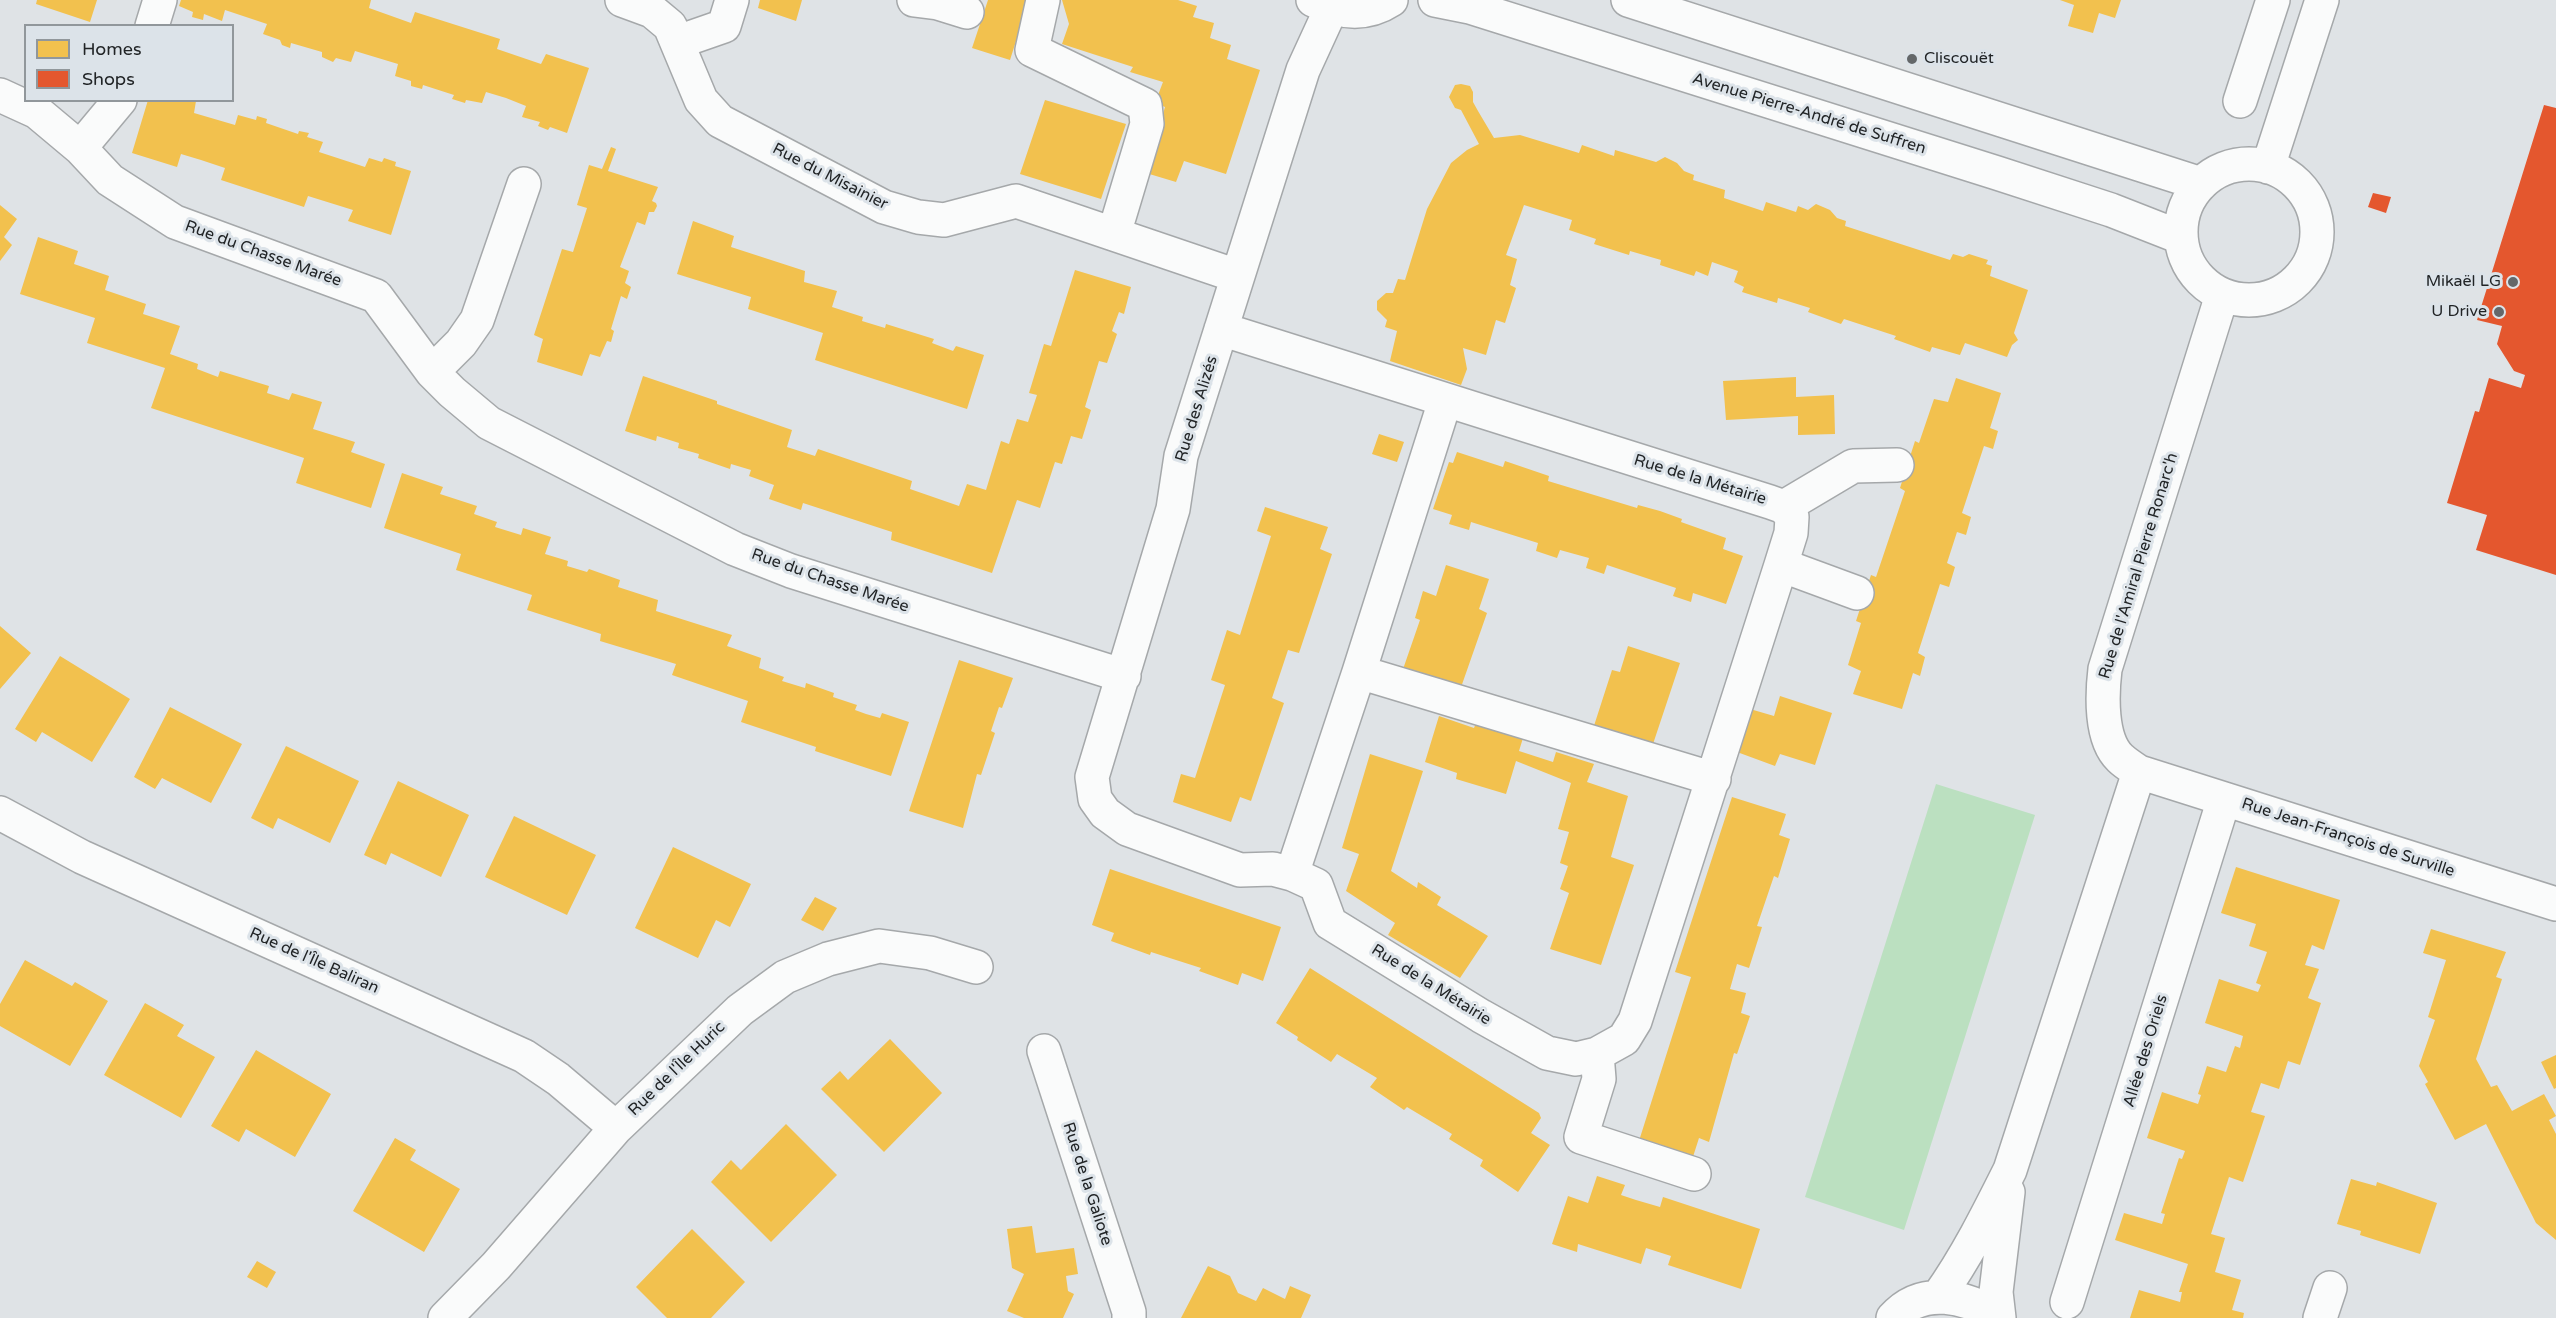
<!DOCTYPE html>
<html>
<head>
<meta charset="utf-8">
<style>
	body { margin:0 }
	#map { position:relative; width:2556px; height:1318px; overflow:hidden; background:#dfe3e6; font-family:"Varela Round",sans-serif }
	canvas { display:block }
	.legend { position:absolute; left:24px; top:24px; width:210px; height:78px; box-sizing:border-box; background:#dce3e9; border:2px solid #91979b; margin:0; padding:8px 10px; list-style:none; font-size:18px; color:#212426 }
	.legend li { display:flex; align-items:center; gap:12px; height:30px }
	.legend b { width:30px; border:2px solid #91979b }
</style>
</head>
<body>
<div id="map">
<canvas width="2556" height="1318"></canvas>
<ul class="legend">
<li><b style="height:16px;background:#f2c14e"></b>Homes</li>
<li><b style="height:16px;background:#e4572e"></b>Shops</li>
</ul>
</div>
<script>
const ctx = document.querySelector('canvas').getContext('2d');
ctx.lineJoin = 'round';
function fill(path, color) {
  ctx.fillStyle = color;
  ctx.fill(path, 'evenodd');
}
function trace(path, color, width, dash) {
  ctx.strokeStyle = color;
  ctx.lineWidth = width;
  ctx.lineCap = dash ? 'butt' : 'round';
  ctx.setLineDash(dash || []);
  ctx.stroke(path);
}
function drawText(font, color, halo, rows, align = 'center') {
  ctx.font = font + ' "Varela Round",sans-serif';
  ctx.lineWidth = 6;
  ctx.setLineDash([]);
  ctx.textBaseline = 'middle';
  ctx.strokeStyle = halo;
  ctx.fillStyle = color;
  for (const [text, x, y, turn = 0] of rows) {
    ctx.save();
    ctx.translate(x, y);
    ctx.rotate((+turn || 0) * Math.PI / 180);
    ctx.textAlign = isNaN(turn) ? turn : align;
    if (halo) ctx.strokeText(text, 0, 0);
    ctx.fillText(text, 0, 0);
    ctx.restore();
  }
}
const green = new Path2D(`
	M1936,784L2035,815L1904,1230L1805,1197Z`);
const homes = new Path2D(`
	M37,0H97L90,22L36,4Z
	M181,0H371L369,8L411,23L415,12L500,39L497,49L541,64L546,54L589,68L567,133L550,127L548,130L538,126L540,122L522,117L526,106L506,98L486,92L482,103L466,100L465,103L452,99L454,95L423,85L422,89L411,86V81L395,76L398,64L355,51L351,62L336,58L333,62L322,57V52L291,43L290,48L282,45L280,40L263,34L267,24L225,10L222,21L204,14L203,20L192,17L193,12L179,6Z
	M760,0H802L796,21L758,8Z
	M988,0H1029L1010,60L972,48Z
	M1062,0H1178L1197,6L1193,17L1214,23L1210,38L1231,45L1227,59L1260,70L1226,174L1184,161L1176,182L1146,173L1165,107L1155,103L1163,82L1130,72L1133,67L1062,44L1069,24Z
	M2060,0H2121L2115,18L2099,13L2093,33L2068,26L2074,5Z
	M1461,84L1470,86L1473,92V102L1478,111L1494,138L1520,135L1579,153L1582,145L1614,156L1615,150L1656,162L1665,157L1677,163L1684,171L1694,175L1693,180L1725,190L1724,198L1763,211L1766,202L1796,212L1798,206L1808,210L1816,204L1830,210L1837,218L1846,221L1845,226L1950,260L1953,254L1963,257L1969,254L1988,260L1986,264L1992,266L1990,276L2028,290L2014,333L2018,340L2012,345L2007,357L1965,343L1960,355L1932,347L1930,352L1894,339L1896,336L1844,319L1841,324L1808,312L1810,308L1778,298L1777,303L1742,292L1744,287L1734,282L1738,271L1712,262L1708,276L1696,271L1694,276L1660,265L1661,260L1630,251L1629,255L1594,244L1596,239L1569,230L1572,220L1524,205L1506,255L1517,259L1510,285L1516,288L1505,323L1496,320L1486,355L1463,348L1467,369L1461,385L1390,361L1397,331L1385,327L1387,320L1377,310V301L1386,293H1393L1398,279L1405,280L1427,209L1451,163L1467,150L1479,144L1461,110L1455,108L1449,97L1455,85Z
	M148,100H194L196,101L194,113L235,125L238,115L256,120L257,116L267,119L266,123L298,134L299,131L309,133L307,137L323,142L319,152L365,167L369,158L382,162L384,158L396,162L395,166L411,171L391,235L348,221L353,210L308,196L304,207L221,180L225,168L201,160L181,154L177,167L132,153Z
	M1045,100L1126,124L1101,199L1020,174Z
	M611,147L616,149L608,171L658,187L652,201L656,203L657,206L654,212H649L645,225L637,222L620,267L629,271L625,283L631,287L627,299L621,296L611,329L614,331L611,342L607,341L600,357L590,354L582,376L537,362L543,339L534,335L562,249L573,252L587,208L577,205L589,165L602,169Z
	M0,205L17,219L4,237L12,245L0,261Z
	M693,221L734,236L731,247L805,271L804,282L837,291L832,307L863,317L862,321L885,328L886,324L934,339L932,343L953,351L956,346L984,355L967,409L815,360L823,333L748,309L751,297L677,274Z
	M38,237L78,251L74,264L109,276L105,290L146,304L143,314L180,326L170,354L198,364L197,369L218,377L220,371L269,386L267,393L289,400L292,393L322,402L313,429L355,442L351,452L385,464L371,508L296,483L304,458L151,408L165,368L87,343L95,318L20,294Z
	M1075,270L1131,287L1124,314L1119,312L1112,331L1117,334L1107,363L1099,361L1085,407L1091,410L1082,439L1071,436L1062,464L1055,462L1040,508L1017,500L992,573L891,540L892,532L803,503L801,510L769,499L774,485L749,476L751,470L731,464L730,469L698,458L699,454L678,448L679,443L657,436L656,441L625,431L643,376L717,401V404L792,430L787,447L815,456L818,449L912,481L910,489L959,506L967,484L986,490L1001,441L1009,444L1017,419L1028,422L1037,395L1029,393L1044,344L1051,346Z
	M1796,377V397L1834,395L1835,434L1798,435V416L1726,420L1723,381Z
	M1956,378L2001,393L1990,428L1998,431L1993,449L1984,446L1962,513L1971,517L1966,535L1957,532L1947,563L1955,567L1949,587L1940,584L1918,653L1925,657L1920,676L1913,673L1902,709L1853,694L1861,671L1848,665L1861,623L1856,621L1871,575L1876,577L1905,491L1900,488L1915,441L1919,443L1934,399L1948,402Z
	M1379,434L1404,442L1397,462L1372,454Z
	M1457,452L1503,467L1505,461L1549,476L1548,481L1637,508L1638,505L1660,511L1682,519L1681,522L1726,538L1723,549L1743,556L1726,604L1693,593L1691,602L1673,596L1676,588L1607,565L1604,574L1586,568L1589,558L1560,550L1557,558L1536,551L1538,543L1471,522L1469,530L1449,524L1452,515L1433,509L1449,462L1453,463Z
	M402,473L443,487L440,494L477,506L474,514L497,522L495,527L521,535L523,528L551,537L545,554L568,561L567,566L587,572L589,569L620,580L618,587L658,600L656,611L732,635L727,646L761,658L759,668L784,677L782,681L805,688L806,683L834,693L833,697L857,705L855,710L866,714L880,718L882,713L909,722L891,776L815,751L816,747L741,722L748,701L672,675L676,664L600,641L601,634L527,610L532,595L456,570L461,554L384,528Z
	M1265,507L1328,527L1320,549L1332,554L1299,653L1288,650L1272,698L1284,703L1251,801L1240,797L1231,822L1173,802L1181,774L1195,778L1225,685L1211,680L1227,630L1240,635L1256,584L1271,536L1257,531Z
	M1446,565L1489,579L1479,609L1487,613L1459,693L1401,675L1420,620L1415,618L1423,591L1436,596Z
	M0,626L31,653L0,689Z
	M1628,646L1680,663L1650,753L1591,735L1612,670L1620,672Z
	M60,656L130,699L92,762L42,732L36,742L15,729Z
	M959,660L1013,678L1002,708L999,707L991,731L995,733L981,775L977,774L963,828L909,811Z
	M1780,696L1832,713L1815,765L1780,754L1775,766L1737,752L1750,709L1774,716Z
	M170,707L242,744L211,803L162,778L155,789L134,777Z
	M1439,716L1474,728L1476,723L1523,738L1519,751L1553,762L1556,752L1594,764L1587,782L1628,796L1611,857L1634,865L1601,965L1550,949L1569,893L1560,889L1568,866L1560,863L1569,832L1558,829L1571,783L1516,761L1506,794L1456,779L1457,773L1425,762Z
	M286,746L359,781L330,843L278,818L273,829L251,818Z
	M1370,754L1423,771L1391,871L1417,888L1418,882L1441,897L1437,905L1488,936L1460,978L1388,935L1395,923L1346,891L1359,854L1342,848Z
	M398,781L469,815L441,877L391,853L386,865L364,855Z
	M1732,797L1786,814L1779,835L1790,839L1778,878L1774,876L1757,926L1762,927L1749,968L1737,964L1730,989L1746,993L1741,1013L1750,1016L1737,1054L1734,1053L1709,1142L1699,1138L1691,1163L1638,1144L1691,977L1675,972Z
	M514,816L596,855L567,915L485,877Z
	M673,847L751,884L730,927L716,920L698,958L635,928Z
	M2236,867L2340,900L2324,950L2312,945L2305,965L2319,969L2308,998L2321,1003L2300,1065L2288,1061L2279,1089L2261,1083L2251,1112L2265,1116L2243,1182L2229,1177L2211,1234L2225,1238L2215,1272L2241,1280L2232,1310L2244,1313L2243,1318H2130L2139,1290L2180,1302L2182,1292H2179L2188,1264L2115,1240L2124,1213L2162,1224L2165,1214L2161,1213L2179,1158L2182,1159L2185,1151L2147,1138L2162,1092L2198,1104L2201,1095L2198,1094L2207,1066L2226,1072L2235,1046L2240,1048L2243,1036L2205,1023L2219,979L2258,992L2261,985L2256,983L2267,952L2249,946L2256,924L2221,913Z
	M1110,869L1281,927L1263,981L1242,973L1238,985L1199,971L1201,968L1151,952L1150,955L1111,941L1114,933L1092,925Z
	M815,897L837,908L823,931L801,920Z
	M2431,929L2506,952L2496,977L2502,979L2476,1059L2491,1087L2497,1085L2512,1111L2544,1094L2556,1116L2549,1120L2556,1134V1240L2536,1223L2486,1124L2455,1140L2425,1084L2428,1082L2419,1066L2435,1020L2428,1017L2446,960L2423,953Z
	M25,960L72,986L75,982L108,1001L70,1066L0,1026V1004Z
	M1310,968L1539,1113L1541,1118L1531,1133L1550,1145L1518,1192L1480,1166L1483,1160L1449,1139L1452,1134L1407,1107L1404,1110L1370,1087L1377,1078L1337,1054L1331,1062L1297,1040L1298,1037L1276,1023Z
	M145,1003L184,1025L177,1036L215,1057L181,1118L104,1075Z
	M890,1039L942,1093L884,1152L821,1089L840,1071L848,1080Z
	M256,1050L331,1094L295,1157L246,1129L239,1142L211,1126Z
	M2556,1055V1088L2554,1089L2541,1062Z
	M786,1124L837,1175L771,1242L711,1182L731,1160L741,1170Z
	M395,1138L416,1150L410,1160L460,1189L424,1252L353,1211Z
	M1597,1176L1625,1185L1621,1195L1636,1200L1660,1207L1663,1197L1760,1229L1741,1289L1668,1265L1671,1256L1646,1248L1641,1264L1578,1244L1577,1252L1552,1244L1568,1196L1588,1203Z
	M2351,1179L2376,1186L2377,1182L2437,1203L2420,1254L2360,1235L2361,1231L2337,1224Z
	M1032,1226L1036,1253L1074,1248L1078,1274L1066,1276L1068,1291L1074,1294L1063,1318H1024L1007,1311L1024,1274L1012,1268L1007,1229Z
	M692,1229L745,1282L711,1318H667L636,1287Z
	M257,1261L276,1272L267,1288L247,1277Z
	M1208,1266L1230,1276L1238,1293L1256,1301L1263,1288L1285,1299L1290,1286L1311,1295L1301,1318H1181Z`);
const shops = new Path2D(`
	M2544,105L2556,108V575L2476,550L2487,515L2447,503L2475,411L2479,412L2489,378L2521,388L2525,375L2514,371L2497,344L2502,326L2477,320Z
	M2373,193L2391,197L2386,213L2368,207Z`);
const minor = new Path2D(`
	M622,0L652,11L670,26L701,100L720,121L884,207L918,217L944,220L1016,201L1237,276
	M914,0L938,3L967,12
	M1043,0L1032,50L1145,105L1147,124L1114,234
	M1313,0C1339,13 1365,17 1391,0
	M1435,0L1470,7L1997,173L2111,210L2180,237
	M1628,0L2201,184
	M152,26L160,0
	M678,42L724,26L732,0
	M0,95L37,112L80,148
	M120,100L80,148L110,180L175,222L376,296L432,372L452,392L489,423L735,549L791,571L1124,676
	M2240,101L2273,0
	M2181 232a68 68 0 1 1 136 0a68 68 0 1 1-136 0Z
	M2268,167L2322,0
	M2222,295L2105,669C2102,694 2100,739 2120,758C2125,763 2133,768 2139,772L2556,904
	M1221,329L1770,502L1784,507L1792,517L1791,533L1781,565L1635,1021L1624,1039L1597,1054L1576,1059L1547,1053L1481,1016L1330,923L1316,885L1292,874L1359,672L1445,401
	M432,372L461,343L477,320L524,184
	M1784,507L1853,466L1897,465
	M1781,565L1857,593
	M1359,672L1714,779
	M0,813L82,857L524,1056L558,1079L616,1128
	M1292,874L1273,869L1240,870L1127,829L1105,813L1095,799L1092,777L1173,509L1181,456L1303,70L1331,9
	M1044,1051L1129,1312V1318
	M1597,1054L1599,1079L1581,1137L1694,1174
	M1938,1297C1966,1258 1988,1214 2010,1170L2139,772
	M2067,1302L2224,799
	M445,1318L496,1266L616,1128L740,1010L785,977L828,959L879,946L930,953L976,967
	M1893,1318C1922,1285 1968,1296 1999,1318
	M1999,1318L1996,1292L2008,1192
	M2320,1318L2330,1288`);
const markers = [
	[1912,59,6,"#646769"],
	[2513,282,6,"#646769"],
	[2499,312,6,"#646769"]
];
const poiNames = [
	["Cliscouët",1924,59,"left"],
	["Mikaël LG",2501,282],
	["U Drive",2487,312]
];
const streetNames = [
	["Avenue Pierre-André de Suffren",1809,114,17],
	["Rue du Misainier",830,177,27],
	["Rue du Chasse Marée",263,254,20],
	["Rue des Alizés",1197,409,-73],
	["Rue de la Métairie",1700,480,17],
	["Rue de l'Amiral Pierre Ronarc'h",2139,566,-73],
	["Rue du Chasse Marée",830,581,19],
	["Rue Jean-François de Surville",2348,838,18],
	["Rue de l'Île Baliran",314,961,24],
	["Rue de la Métairie",1431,985,32],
	["Allée des Oriels",2146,1051,-73],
	["Rue de l'Île Huric",677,1069,-44],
	["Rue de la Galiote",1087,1184,72]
];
fill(green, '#bbe0c0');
fill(homes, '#f2c14e');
fill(shops, '#e4572e');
trace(minor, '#a5a8aa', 36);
trace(minor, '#fafbfb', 33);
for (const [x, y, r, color] of markers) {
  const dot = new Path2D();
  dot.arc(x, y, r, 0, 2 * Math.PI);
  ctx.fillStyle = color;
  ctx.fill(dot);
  trace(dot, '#dce3e9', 2);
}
drawText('16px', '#212426', '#dce3e9', poiNames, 'right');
drawText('16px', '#212426', '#dce3e9', streetNames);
</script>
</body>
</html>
